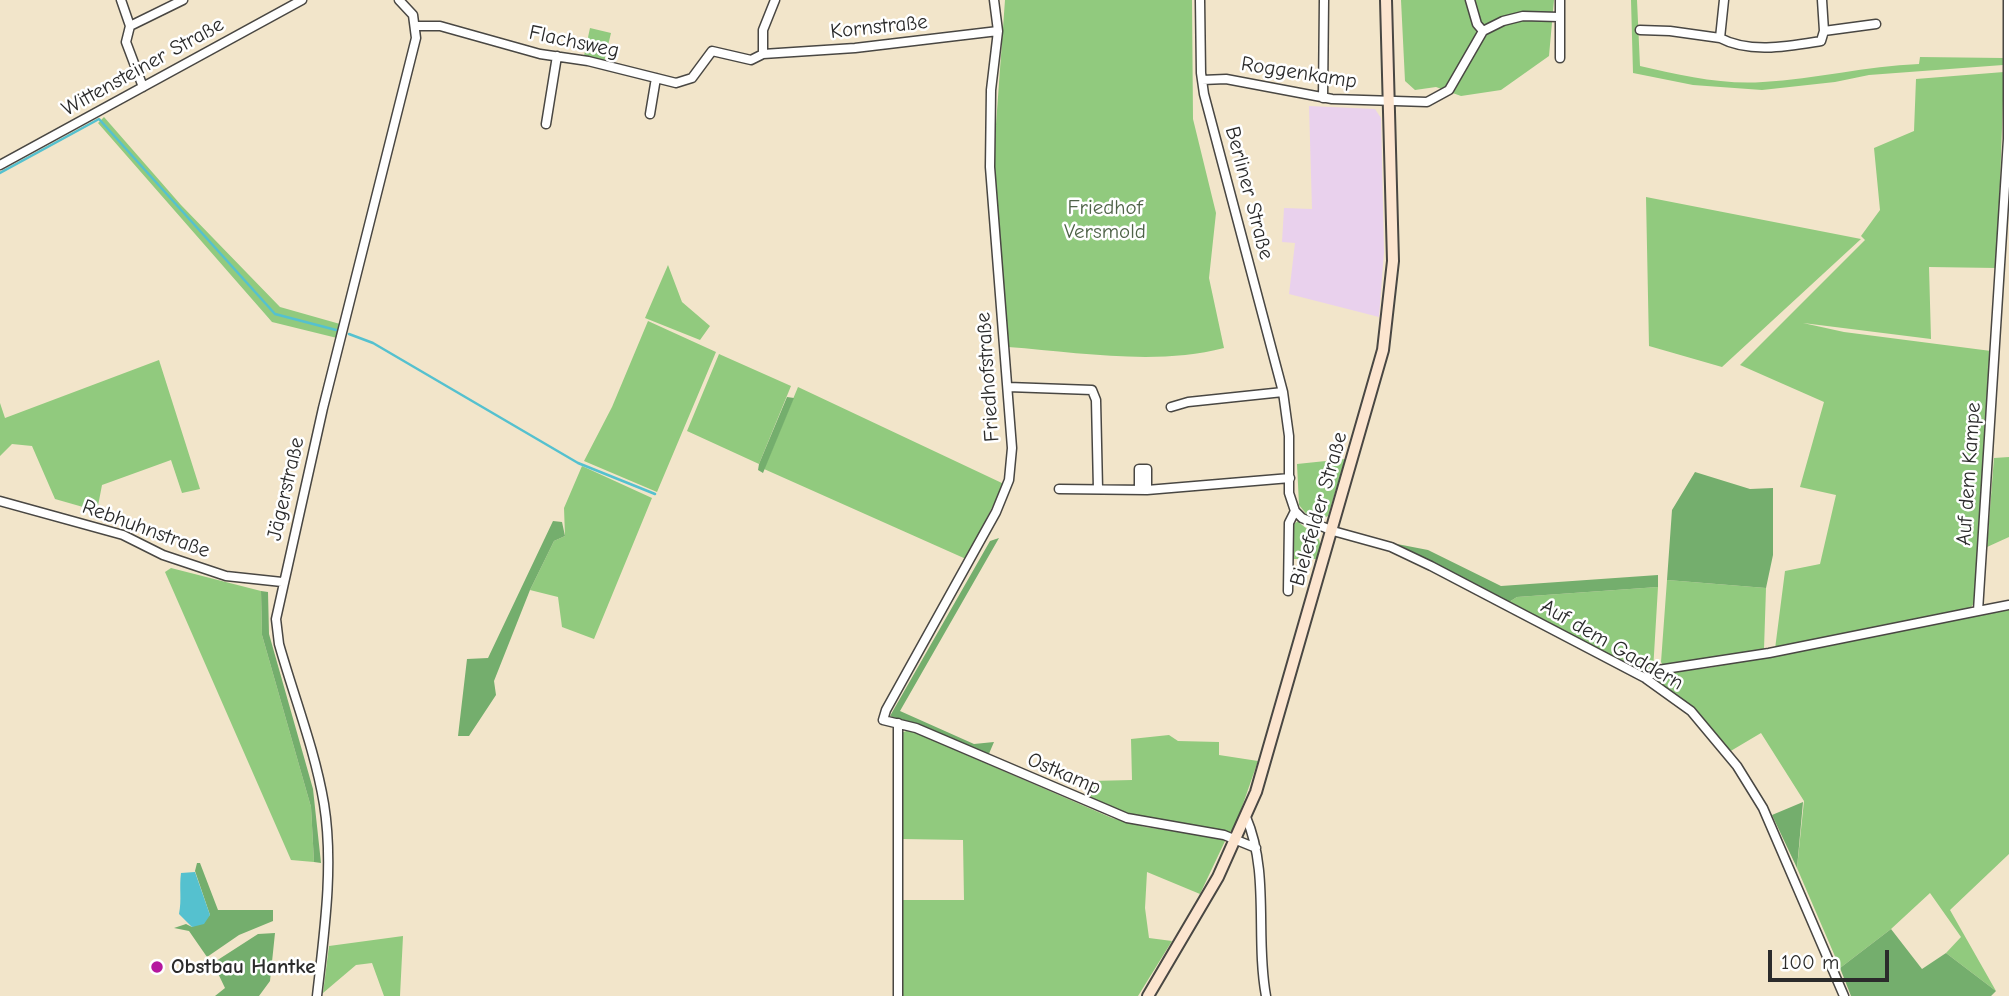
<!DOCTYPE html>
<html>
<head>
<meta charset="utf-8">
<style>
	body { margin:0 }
	#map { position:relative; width:2009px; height:996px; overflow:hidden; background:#f2e5ca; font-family:"Comic Neue",sans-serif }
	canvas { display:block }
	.scale { position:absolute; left:1768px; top:950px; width:121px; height:32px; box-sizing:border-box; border:4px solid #2b2b2b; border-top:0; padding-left:9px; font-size:21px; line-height:24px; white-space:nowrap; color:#2b2b2b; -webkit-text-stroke:5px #fff; paint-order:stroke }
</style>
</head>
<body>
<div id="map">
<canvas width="2009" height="996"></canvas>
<div class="scale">100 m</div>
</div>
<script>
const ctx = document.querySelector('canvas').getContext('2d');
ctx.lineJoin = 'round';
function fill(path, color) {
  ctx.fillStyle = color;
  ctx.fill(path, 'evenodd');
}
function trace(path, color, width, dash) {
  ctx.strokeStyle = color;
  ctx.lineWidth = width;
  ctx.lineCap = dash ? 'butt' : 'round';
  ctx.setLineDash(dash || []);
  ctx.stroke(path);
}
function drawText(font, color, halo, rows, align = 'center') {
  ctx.font = font + ' "Comic Neue",sans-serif';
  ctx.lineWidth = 5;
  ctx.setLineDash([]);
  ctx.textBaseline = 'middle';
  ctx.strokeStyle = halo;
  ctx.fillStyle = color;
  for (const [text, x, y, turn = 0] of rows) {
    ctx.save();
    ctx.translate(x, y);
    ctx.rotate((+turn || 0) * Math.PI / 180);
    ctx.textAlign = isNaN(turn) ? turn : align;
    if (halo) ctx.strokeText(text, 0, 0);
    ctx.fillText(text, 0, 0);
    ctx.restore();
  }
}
const built = new Path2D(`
	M1309,106L1375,109L1381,118L1384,252L1379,317L1289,294L1295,243L1282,242L1284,208L1312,209Z`);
const green = new Path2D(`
	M1005,0H1192L1193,119L1216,213L1209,278L1224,348C1155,366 1078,352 1008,347L993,166Z
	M1401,0H1554L1549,56L1501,90L1461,96L1436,87L1415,90L1405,81Z
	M1631,0H1637L1640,66C1680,75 1722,85 1763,82C1816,79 1866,66 1919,64L1920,57L2003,58V65L1869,75L1835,82L1762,90L1693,85L1633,73Z
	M590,28L611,33L604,62L584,56Z
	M2004,72L1997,268L1929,267L1931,339L1803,323L1844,332L1991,351L1974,603L1968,611L1775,649L1785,571L1820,564L1836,495L1800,487L1824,402L1740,365L1865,240L1861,236L1880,210L1874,148L1914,131L1916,79Z
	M104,117L181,205L280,307L340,324L337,338L272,322L98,123Z
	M1646,197L1861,239L1722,367L1649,346Z
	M668,265L682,302L710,326L700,340L645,318Z
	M648,321L716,352L657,492L584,461L612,407Z
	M719,354L791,386L759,464L687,431Z
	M159,360L200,489L182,493L171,460L102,485L97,511L55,499L32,446L12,444L0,456V403L5,418Z
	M798,387L1004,484L966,559L764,469Z
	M2009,457V537L1987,547L1994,458Z
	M1345,459L1328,516L1320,520L1308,516L1299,505L1297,464Z
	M582,466L652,498L594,639L562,627L558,597L530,590L554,541L565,536L564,508Z
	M1298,521C1314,538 1324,530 1319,559H1292L1293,525Z
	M171,568L261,591L262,635L311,807L314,862L291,860L165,572Z
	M1667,580L1766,588L1764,649L1664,667L1661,662Z
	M1658,587L1653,671H1637L1509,602L1517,597Z
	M2009,609V854L1950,910L1996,991L1946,953L1961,937L1930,893L1891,929L1840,968L1797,868L1804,801L1761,733L1729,752L1658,684L1657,679L1661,673L1708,668Z
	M909,730L1112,818L1145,827L1226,839L1200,894L1147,872L1145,908L1149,938L1172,941L1138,996H902L901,900H964L963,840L902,839L901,733Z
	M1169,735L1178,741L1219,742V755L1258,761L1235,827L1230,832L1146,820L1091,801V781L1132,780L1131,739Z
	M403,936L400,996H384L372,963L356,965L323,993L329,946Z`);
const forest = new Path2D(`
	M787,397L794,398L763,473L758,470L759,464Z
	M1695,472L1750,489L1773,488V555L1766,588L1667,580L1672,510Z
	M553,521L562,522L565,536L554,541L530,590L494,681L496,695L469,736H458L467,659L488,658Z
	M999,538L900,711L974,744L994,742L988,756L890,716L990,541Z
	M1397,544L1428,550L1501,586L1658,575V587L1517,597L1509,602Z
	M261,591L268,592L269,634L313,789L321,863L314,862L311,807L262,635Z
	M1803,802L1797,868L1772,815Z
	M197,863H200L218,910H273V921L239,935L207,957L189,931L174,928L186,924L192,927L210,915L195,871Z
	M1891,929L1922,969L1946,953L1996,991L1991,996H1851L1840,968Z
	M275,933L270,981L259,996H215L225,988L213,963L258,934Z`);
const water = new Path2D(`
	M195,872L210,915L204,924L192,927L179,914C182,899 179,888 181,873Z`);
const stream = new Path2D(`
	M0,173L99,119L275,314L336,330
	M349,334L373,343L578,463L655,494`);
const minor = new Path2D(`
	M121,0L130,26L126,42L143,87
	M994,0L998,31L991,90L990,167L1012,448L1009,480L996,512L886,710L883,720L916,728L1127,818L1224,835L1256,848
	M1200,0L1201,73L1204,94L1283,392L1289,436V493L1295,511L1302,518L1333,531L1391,547L1431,566L1645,678L1691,711L1737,766L1763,808L1844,996
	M1470,0L1477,24L1483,31
	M1560,0V58
	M1724,0L1720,38C1750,54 1790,46 1821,41L1824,31L1822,0
	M130,26L183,0
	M417,26H440L540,54L588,61L676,83L692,78L712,51L751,60L763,54V30L775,0
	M1640,30L1670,31L1720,38
	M1824,31L1876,24
	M763,54L855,48L998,31
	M1202,80L1226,79L1332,99L1427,102L1449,90L1483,31L1503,21L1523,16L1559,17
	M1323,98L1324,0
	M650,114L656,78
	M546,124L557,56
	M0,165L302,0
	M1008,387L1092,390L1096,400L1098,489
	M1171,407L1188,402L1283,392
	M1059,489L1147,490L1290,478
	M1139,490V469H1147V490
	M0,501L123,535L163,555L226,576L282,582
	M1288,591L1289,523L1295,511
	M1978,611L2009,605
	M1645,678L1658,670L1769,653L1978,611L2008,139V0
	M898,723V996
	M1246,817C1270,873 1255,937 1266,996
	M317,996C324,934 334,866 324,804C315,750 294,697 279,644L276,619L323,408L416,38L413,15L399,0`);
const secondary = new Path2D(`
	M1148,996L1218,877L1256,792L1383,350L1393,261L1386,0`);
const markers = [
	[157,967,7,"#b5179e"]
];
const streetNames = [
	["Kornstraße",879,27,-6],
	["Flachsweg",574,42,12],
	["Wittensteiner Straße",143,67,-29],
	["Roggenkamp",1299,73,9],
	["Berliner Straße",1249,193,75],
	["Friedhofstraße",988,377,-94],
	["Auf dem Kampe",1969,474,-86],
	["Jägerstraße",286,489,-77],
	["Bielefelder Straße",1319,509,-74],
	["Rebhuhnstraße",146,529,20],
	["Auf dem Gaddern",1612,645,30],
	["Ostkamp",1064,774,23]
];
const parkNames = [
	["Friedhof",1105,208],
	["Versmold",1105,232]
];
const poiNames = [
	["Obstbau Hantke",171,967]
];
fill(built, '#e9d1ed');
fill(green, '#91ca7e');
fill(forest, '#74ae6d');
fill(water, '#55c1cf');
trace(stream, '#55c1cf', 2.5);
trace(minor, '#494743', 11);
trace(secondary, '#494743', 14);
trace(minor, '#fff', 8);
trace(secondary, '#fce5cf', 10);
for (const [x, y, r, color] of markers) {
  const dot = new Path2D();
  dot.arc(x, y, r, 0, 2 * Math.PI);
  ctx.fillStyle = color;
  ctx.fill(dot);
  trace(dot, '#fff', 2.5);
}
drawText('21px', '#2b2b2b', '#fff', streetNames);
drawText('21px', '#4f6348', '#fff', parkNames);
drawText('bold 21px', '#2b2b2b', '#fff', poiNames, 'left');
</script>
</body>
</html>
